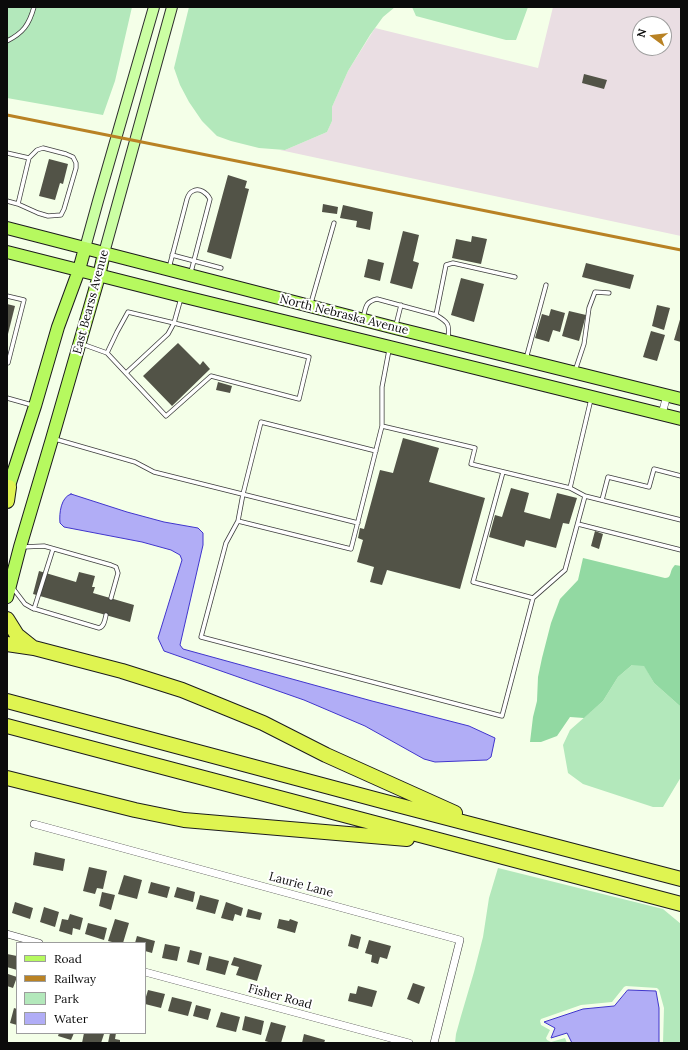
<!DOCTYPE html>
<html>
<head>
<meta charset="utf-8">
<style>
	body { margin:0 }
	#map { position:relative; width:688px; height:1050px; overflow:hidden; background:#f4ffe8; font-family:Lora,serif }
	canvas { display:block }
	.frame { position:absolute; inset:0; border:8px solid #0b0b0b; pointer-events:none }
	.legend { position:absolute; left:16px; top:942px; width:130px; height:92px; box-sizing:border-box; background:#fff; border:1px solid #9d9d9d; margin:0; padding:5px 7px; list-style:none; font-size:12px; color:#0b0b0b }
	.legend li { display:flex; align-items:center; gap:8px; height:20px }
	.legend b { width:20px; border:1px solid #9d9d9d }
	.north { position:absolute; left:632px; top:16px; width:40px; height:40px; box-sizing:border-box; background:#fff; border:1px solid #9d9d9d; border-radius:50%; rotate:285deg; font-size:11px; font-weight:700; line-height:16px; text-align:center; color:#0b0b0b }
	.north::after { content:''; display:block; margin:auto; width:14px; height:18px; background:#b98224; clip-path:polygon(50% 0,100% 100%,50% 72%,0 100%) }
</style>
</head>
<body>
<div id="map">
<canvas width="688" height="1050"></canvas>
<div class="frame"></div>
<ul class="legend">
<li><b style="height:5px;background:#b6f95f"></b>Road</li>
<li><b style="height:5px;background:#b98224"></b>Railway</li>
<li><b style="height:11px;background:#b3e8bb"></b>Park</li>
<li><b style="height:11px;background:#b1adf6"></b>Water</li>
</ul>
<div class="north">N</div>
</div>
<script>
const ctx = document.querySelector('canvas').getContext('2d');
ctx.lineJoin = 'round';
function fill(path, color) {
  ctx.fillStyle = color;
  ctx.fill(path, 'evenodd');
}
function trace(path, color, width, dash) {
  ctx.strokeStyle = color;
  ctx.lineWidth = width;
  ctx.lineCap = dash ? 'butt' : 'round';
  ctx.setLineDash(dash || []);
  ctx.stroke(path);
}
function drawText(font, color, halo, rows, align = 'center') {
  ctx.font = font + ' Lora,serif';
  ctx.lineWidth = 4;
  ctx.setLineDash([]);
  ctx.textBaseline = 'middle';
  ctx.strokeStyle = halo;
  ctx.fillStyle = color;
  for (const [text, x, y, turn = 0] of rows) {
    ctx.save();
    ctx.translate(x, y);
    ctx.rotate((+turn || 0) * Math.PI / 180);
    ctx.textAlign = isNaN(turn) ? turn : align;
    if (halo) ctx.strokeText(text, 0, 0);
    ctx.fillText(text, 0, 0);
    ctx.restore();
  }
}
const industrial = new Path2D(`
	M553,7H681V236L280,150H285L327,132L332,121V107L348,71L375,28L538,68ZM640,24H664V48H640Z`);
const green = new Path2D(`
	M7,7H132L115,81L103,115L7,98Z
	M189,7H395L383,17L370,35L348,71L332,107V121L327,132L285,150L259,148L231,141L217,136L202,121L189,102L180,85L174,68Z
	M412,7H528L516,40H506L416,16Z
	M632,665H644L654,683L681,707V777L663,807H653L583,784L568,773L563,745L570,730L603,701L618,677Z
	M498,868L663,909L681,924V1043H663L664,1008L659,990L657,988L626,986L624,987L612,1002L581,1005L541,1019L540,1021L541,1025L550,1030L546,1038L547,1040L551,1042L565,1038L567,1043H455L456,1034L461,1016L474,972L483,937L489,898Z`);
const forest = new Path2D(`
	M583,558L665,578C671,578 670,573 672,569C673,567 674,566 675,565L681,566V707L654,683L644,666L632,665L618,677L603,701L584,718L570,717L557,736L541,742H530L533,717L537,701L538,677L542,658L551,623L560,599L578,580Z`);
const water = new Path2D(`
	M71,494L127,512L164,522L198,528L203,533V545L180,645L183,649L372,701L469,726L495,738L491,757L487,760L435,762L424,759L365,726L304,700L164,651L158,638L182,560L180,555L171,550L142,542L64,527L60,523C59,513 61,497 71,494Z
	M628,990L656,991L659,1008V1043H572L567,1033L551,1038L555,1028L544,1022L583,1009L614,1006Z`);
const building = new Path2D(`
	M584,74L607,80L604,89L582,83Z
	M49,159L68,164L63,184L60,183L55,200L39,196Z
	M228,175L247,181L245,188L249,189L231,259L207,252Z
	M323,204L338,207L337,214L322,212Z
	M343,205L373,212L370,230L356,227L357,221L340,218Z
	M403,231L419,235L413,261L419,263L412,289L390,283Z
	M472,236L487,239L481,264L452,258L456,239L471,242Z
	M368,259L384,263L380,281L364,277Z
	M586,263L634,275L630,289L582,277Z
	M461,278L484,284L474,322L451,315Z
	M7,304L15,306L8,334H7Z
	M657,305L670,308L664,330L652,326Z
	M551,309L565,313L560,332L553,330L549,342L535,338L542,314L549,316Z
	M569,311L586,315L579,341L562,336Z
	M681,316V342L674,340Z
	M651,331L665,335L657,361L643,357Z
	M178,343L200,365L203,361L210,369L172,406L143,376Z
	M218,382L232,386L230,393L216,390Z
	M403,438L439,448L429,482L485,498L460,589L387,570L382,585L370,582L374,567L357,562L363,540L358,538L360,528L364,529L380,470L393,473Z
	M511,488L529,493L524,512L550,519L557,493L577,498L569,524L563,523L556,548L526,540L524,547L489,537L495,515L502,517Z
	M595,531L603,534L599,549L591,546Z
	M39,571L76,582L79,572L95,576L92,587H95L93,593L134,605L130,622L33,594Z
	M35,852L65,859L63,871L33,865Z
	M89,867L107,871L103,889L97,888L95,894L83,891Z
	M124,875L142,880L137,899L118,894Z
	M151,882L170,887L167,898L148,893Z
	M177,887L195,892L193,902L174,897Z
	M102,892L115,895L111,910L99,906Z
	M200,895L219,900L215,914L196,909Z
	M15,902L33,908L30,919L12,913Z
	M226,902L243,908L241,916L235,914L233,921L221,918Z
	M44,907L59,912L55,927L40,922Z
	M248,909L262,913L260,920L246,917Z
	M70,914L83,918L80,930L73,928L72,935L59,931L62,919L68,920Z
	M115,919L129,923L123,943H116L108,941Z
	M279,919L289,921L290,919L298,922L295,933L277,928Z
	M88,923L107,928L104,940L85,934Z
	M351,934L361,937L358,949L348,946Z
	M137,936L155,941L152,953L145,951V943H135Z
	M369,940L391,946L387,959L380,957L378,964L371,962L372,955L365,953Z
	M165,944L180,947L177,961L162,958Z
	M190,950L202,953L199,965L187,962Z
	M7,954L17,956V970L7,967Z
	M209,956L229,961L225,975L206,970Z
	M234,957L262,965L257,981L236,975L239,967L231,965Z
	M8,974L17,977L13,988L7,986V977Z
	M413,983L425,987L419,1004L407,999Z
	M358,986L377,991L372,1007L348,1001L350,993L356,994Z
	M148,990L165,994L161,1008L145,1004V1000Z
	M172,997L192,1002L188,1016L168,1011Z
	M196,1005L211,1009L208,1020L193,1016Z
	M14,1008L17,1009V1025L10,1023Z
	M221,1012L240,1017L236,1032L216,1027Z
	M245,1016L264,1021L261,1035L242,1030Z
	M271,1022L286,1026L281,1043H272L265,1041Z
	M59,1033H74L71,1040L58,1036Z
	M84,1033H100L104,1034L101,1043H82Z
	M110,1033H116L115,1039L120,1040V1043H108Z
	M304,1034L325,1040L324,1043H302Z`);
const lane = new Path2D(`
	M7,41C23,33 29,25 34,7
	M7,153L29,158
	M7,201L18,204L38,213L48,216L61,215L64,209L76,168V163L73,157L66,154L43,148L37,150L29,158L18,204
	M172,255L221,268
	M169,268L187,199C188,196 190,192 193,191C199,187 207,193 210,199L191,272
	M7,296L24,300L8,363H7
	M311,303L334,223
	M363,318C366,307 365,302 377,299L436,315
	M396,325L401,305
	M448,338C450,324 448,322 436,315L446,265L453,263L515,277
	M82,344L107,353L166,416L211,376L299,399L309,357L174,323L181,298
	M107,353L117,332L128,312L174,323L168,334L126,373
	M526,359L546,285
	M575,371L584,344L589,308L595,292L609,293
	M7,398L32,405
	M382,426L475,448L471,464L570,488L585,496L681,520
	M55,439L135,462L154,472L358,523
	M376,451L261,422L243,494L238,521L226,543L201,637L502,716L533,598L565,570L585,496
	M503,472L473,582L533,598
	M570,488L591,399
	M602,500L608,477L649,487L654,469L681,476
	M238,521L351,549L382,426V387L389,350
	M578,524L681,550
	M23,547L44,546L111,565L116,567L118,573L111,598
	M12,587L25,604L32,608L99,628C104,627 105,620 106,615
	M34,609L53,549`);
const street = new Path2D(`
	M662,414L667,395
	M34,824L460,940L434,1043
	M7,934L39,943
	M145,972L409,1043`);
const secondary = new Path2D(`
	M85,248L98,201L154,7
	M104,253L172,7`);
const primary = new Path2D(`
	M7,228L395,328L681,399
	M7,252L181,296L390,347L681,419
	M7,492L35,406L58,327L79,270L85,248
	M7,597L20,547L52,439L99,276L104,253`);
const highway = new Path2D(`
	M7,501L9,487
	M7,619L17,635L32,647
	M7,644L34,648L122,671L182,690L263,723L326,755L455,813
	M7,701L382,801L681,879
	M7,726L681,904
	M7,778L135,810L184,820L407,839`);
const rail = new Path2D(`
	M7,115L681,250`);
const streetNames = [
	["East Bearss Avenue",91,302,-75],
	["North Nebraska Avenue",344,315,14],
	["Laurie Lane",301,885,15],
	["Fisher Road",280,997,15]
];
fill(industrial, '#eadee3');
fill(green, '#b3e8bb');
fill(forest, '#92d9a2');
fill(water, '#b1adf6');
trace(water, '#4035cc', 1);
fill(building, '#525347');
trace(lane, '#3e3e3e', 5);
trace(street, '#3e3e3e', 8);
trace(secondary, '#2d2d2d', 12);
trace(primary, '#1c1c1c', 14);
trace(highway, '#1c1c1c', 16);
trace(lane, '#fff', 3.5);
trace(street, '#fff', 7);
trace(secondary, '#cbffa3', 10);
trace(primary, '#b6f95f', 12);
trace(highway, '#dff451', 14);
trace(rail, '#b98224', 3);
drawText('12px', '#0b0b0b', '#fff', streetNames);
</script>
</body>
</html>
